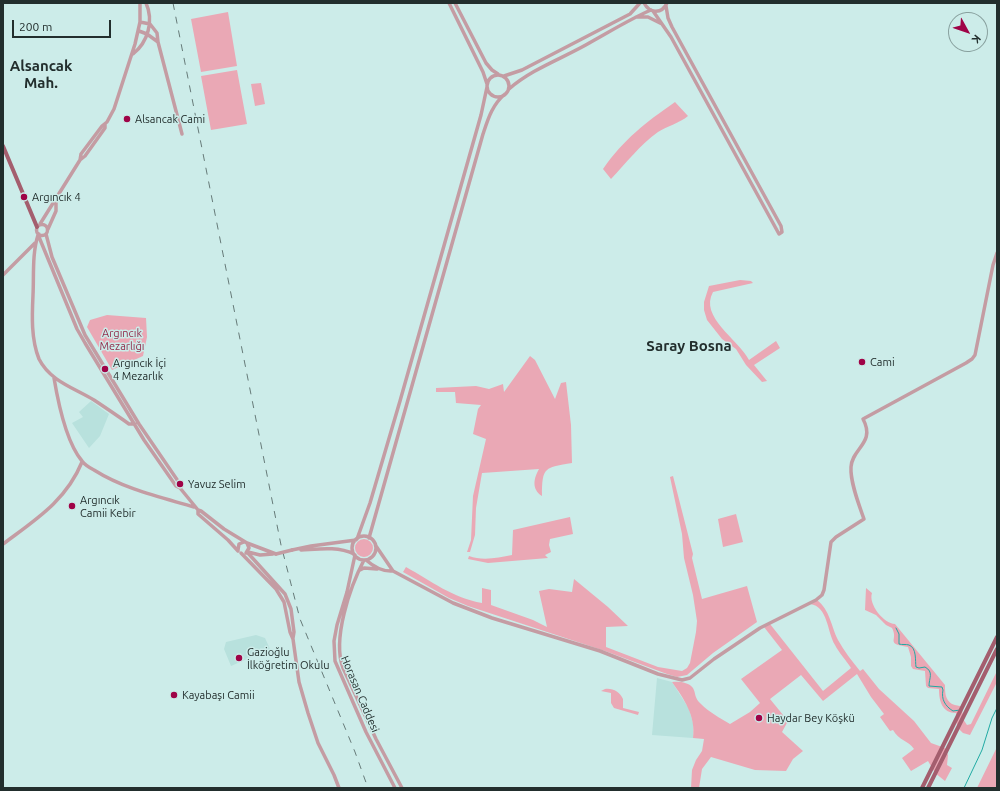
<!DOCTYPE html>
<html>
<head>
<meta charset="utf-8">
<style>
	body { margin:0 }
	#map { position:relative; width:1000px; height:791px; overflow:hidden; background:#ccece9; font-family:Ubuntu,sans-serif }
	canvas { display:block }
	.frame { position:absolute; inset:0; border:4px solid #222e2d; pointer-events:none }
	.north { position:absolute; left:948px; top:12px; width:40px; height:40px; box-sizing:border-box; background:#ccece9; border:1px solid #88a09e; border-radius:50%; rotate:130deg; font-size:11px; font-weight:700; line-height:16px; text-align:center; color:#222e2d }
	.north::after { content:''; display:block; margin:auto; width:14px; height:18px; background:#9f0347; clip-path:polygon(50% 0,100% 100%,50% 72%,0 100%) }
	.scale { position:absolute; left:12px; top:20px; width:99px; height:18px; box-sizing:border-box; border:2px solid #222e2d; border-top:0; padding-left:5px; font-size:12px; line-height:14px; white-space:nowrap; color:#222e2d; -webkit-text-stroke:3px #ccece9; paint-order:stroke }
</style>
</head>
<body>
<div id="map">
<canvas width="1000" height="791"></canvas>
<div class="frame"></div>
<div class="north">K</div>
<div class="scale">200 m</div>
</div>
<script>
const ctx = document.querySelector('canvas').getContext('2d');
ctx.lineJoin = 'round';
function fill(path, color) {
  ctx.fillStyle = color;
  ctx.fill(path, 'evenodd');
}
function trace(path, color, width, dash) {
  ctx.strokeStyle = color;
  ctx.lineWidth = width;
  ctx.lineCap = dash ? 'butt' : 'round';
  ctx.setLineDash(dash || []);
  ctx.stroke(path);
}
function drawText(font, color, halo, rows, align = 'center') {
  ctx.font = font + ' Ubuntu,sans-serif';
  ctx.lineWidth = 3;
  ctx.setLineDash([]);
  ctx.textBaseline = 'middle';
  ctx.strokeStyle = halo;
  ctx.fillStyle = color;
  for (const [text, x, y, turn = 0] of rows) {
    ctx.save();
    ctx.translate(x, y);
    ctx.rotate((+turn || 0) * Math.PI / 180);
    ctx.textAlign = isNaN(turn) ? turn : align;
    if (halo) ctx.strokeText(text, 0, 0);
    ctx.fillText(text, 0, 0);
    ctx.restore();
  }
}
const built = new Path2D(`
	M91,401L109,414L100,436L89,448L72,423L83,417L79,412Z
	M256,635L265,638L270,649L231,666L224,649L226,642Z
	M657,678L672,682L689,709L693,723V738L652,735Z`);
const green = new Path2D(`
	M228,12L237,66L201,72L191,19Z
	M237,70L247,124L211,130L201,76Z
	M261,83L265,104L255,106L251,84Z
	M675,102L688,116C680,123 667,126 658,132C640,145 626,163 611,179L603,169C624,139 645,123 675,102Z
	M740,280L751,281L753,283L713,292C699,317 738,339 749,360L776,341L780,348L754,365L767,381L762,382L746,365L736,349L722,339L707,320L704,310V302L709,286Z
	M107,315L146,318L147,337L143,356L112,370L87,327L90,320Z
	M530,356L535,360L555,399L561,383L566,382L571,425L572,463C545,468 542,466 542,496C531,489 534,478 539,469L482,473L476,508L475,535L470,552H467L471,540L473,496L486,439L473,434L478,409L481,405L456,403L455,392H436V388L476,386L489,389L503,384L504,392Z
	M673,476L693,554L692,558L702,599L747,586L757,622L713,653L687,675L677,677L667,674L605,651L468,606L449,598L403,572L406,567C431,581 453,598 482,603V588L491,590V605L533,620L547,627L539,591L549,589L572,592L574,579L608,607L628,626L606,627V647L658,667L682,671L687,668L690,663L696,632L697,621L693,595L684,558L682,534L670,477Z
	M736,514L743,542L723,547L718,519Z
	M570,517L573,534L550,539L549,545L551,552L545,555L548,558L488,563L468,559L469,556C482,561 498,558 512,555L513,530Z
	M355 548a9 9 0 1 1 18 0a9 9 0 1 1-18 0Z
	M866,588L872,593C868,604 884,624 895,624L945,685C945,692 945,700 952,704C956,706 959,705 962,707L963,719L967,725L971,724L997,671V682L970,735L963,733L957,727L956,713C942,713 939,701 939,689L928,688L926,686L925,671L913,669L911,666V657L908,647C884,643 899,641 892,628L886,625L876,615L865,610Z
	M817,600C830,610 831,626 838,640C844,651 852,661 860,671L863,669L879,689L914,721L931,743L945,748L948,755L947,765L952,768L945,781L935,773L928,761L911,771L902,758L914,749C908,740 899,741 893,730L890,731L880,717L884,714L871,697L857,674L823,701L801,675L770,699L788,721L782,732L803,751L793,759L786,771L755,770L711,757L702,769L699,788H691L692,770L696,760L702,751L704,739L693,738C696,716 684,699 672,682C678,681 689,682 693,688C696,693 694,698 701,704C709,712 720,718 730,724L750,712L760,703L741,679L782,650L764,627L770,624L823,691L851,668C846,660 839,653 835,645C827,632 828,606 810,604Z
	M605,689C613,688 620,692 623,699V708L639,712L638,715L614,708L611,703V693L601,691Z
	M997,747V788H977Z`);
const stream = new Path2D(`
	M896,628L899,634V644C902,645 906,644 909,645C917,648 915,661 916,667L919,668L925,667C934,672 929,678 929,686L942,687L943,690C941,699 945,706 953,711L960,710
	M964,788L982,750L992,718L997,708`);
const minor = new Path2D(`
	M449,3L483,72L487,84
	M455,3L486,63L492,70L498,74
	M644,3C650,14 662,14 667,3
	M653,11L671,37L779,234L782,232L781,226L672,27L668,18L666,6
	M636,17H648L662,24
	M140,22L150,24L157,33L158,42L182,134
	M139,31L147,34L158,42
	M133,54C148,42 154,21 146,3
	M487 86a11 11 0 1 1 22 0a11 11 0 1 1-22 0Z
	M504,76L522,70L630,14L640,3
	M509,89C533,68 564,58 591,42C611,31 630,19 651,10
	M80,160L85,156L105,128V124
	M40,224L80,160L81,154L102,126L107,122L114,109L135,44L140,22V3
	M36.5 230a5.5 5.5 0 1 1 11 0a5.5 5.5 0 1 1-11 0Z
	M48,229L56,211V200
	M39,234V237L77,329L85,343L144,440L176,486L180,488L198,510V514L228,540L238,551
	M46,234L52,257L85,335L139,424L180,484V488
	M38,235C32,254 34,275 33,295C32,316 31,339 39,359C50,381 74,388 94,400C106,408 118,416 129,424H135
	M3,275L35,243
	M54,378C58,402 66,442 82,461C85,465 90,468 94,470C124,489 160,497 194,507
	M198,510L201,511L224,529L247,543L249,548L246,553
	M352 548a12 12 0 1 1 24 0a12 12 0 1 1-24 0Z
	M369,538L483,134C488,119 492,105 505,94
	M357,539L370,503L400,401L481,115L487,87
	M247,543L276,554
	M3,544C35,520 66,501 82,462
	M376,546L393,571L453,603L492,618L600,651L658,674L682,680L690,678L714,659L760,628L816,600L822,595L824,590L831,542L836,537L864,519C859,505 850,482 851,467C852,448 876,443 863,419L966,363L972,359L975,355L993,265L997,253
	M238,550L239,544L244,542
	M292,550L311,546L356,540
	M301,550C319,549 337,546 354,554
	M247,552L285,594L291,609L294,632L293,638
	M248,552L260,555L273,554
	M241,553L276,589L284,602L290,632L293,639L299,682L308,713L318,743L334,775L339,788
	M355,555L347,592L337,625L334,641L335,661L366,732L395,788
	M364,560C350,587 332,639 343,668L376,739L402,788
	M366,560C374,567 382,572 393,571
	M360,570L364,568L377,569`);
const major = new Path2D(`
	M3,146L37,227
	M922,788L997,637
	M928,788L997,649`);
const rail = new Path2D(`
	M173,3L281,545L300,619L355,752L368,788`);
const minorBridge = new Path2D(`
	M276,554L292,550`);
const markers = [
	[127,119,4,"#9f0347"],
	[24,197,4,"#9f0347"],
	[862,362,4,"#9f0347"],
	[105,369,4,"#9f0347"],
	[180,484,4,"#9f0347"],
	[72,506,4,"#9f0347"],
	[239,658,4,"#9f0347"],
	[174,695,4,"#9f0347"],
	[759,718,4,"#9f0347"]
];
const poiNames = [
	["Alsancak Cami",135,119],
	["Argıncık 4",32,197],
	["Cami",870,362],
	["Argıncık İçi",113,363],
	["4 Mezarlık",113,376],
	["Yavuz Selim",188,484],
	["Argıncık",80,500],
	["Camii Kebir",80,513],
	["Gazioğlu",247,652],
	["İlköğretim Okulu",247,665],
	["Kayabaşı Camii",182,695],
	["Haydar Bey Köşkü",767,718]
];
const parkNames = [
	["Argıncık",122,333],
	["Mezarlığı",122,346]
];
const streetNames = [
	["Horasan Caddesi",360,694,67]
];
const districtNames = [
	["Alsancak",41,66],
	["Mah.",41,83],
	["Saray Bosna",689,346]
];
fill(built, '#b8e1dd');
fill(green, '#eaa8b5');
trace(stream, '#20aaa3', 1);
trace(minor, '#c49ca3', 3.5);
trace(major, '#a45e6e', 4);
trace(rail, '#667a78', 1, [7, 7]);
trace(minorBridge, '#c49ca3', 3.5);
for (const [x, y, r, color] of markers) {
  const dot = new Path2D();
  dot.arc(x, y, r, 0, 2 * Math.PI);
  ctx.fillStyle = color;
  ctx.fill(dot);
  trace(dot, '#ccece9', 1.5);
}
drawText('11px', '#222e2d', '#ccece9', poiNames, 'left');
drawText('11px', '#922b4b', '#ccece9', parkNames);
drawText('11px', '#222e2d', '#ccece9', streetNames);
drawText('bold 15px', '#222e2d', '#ccece9', districtNames);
</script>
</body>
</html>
